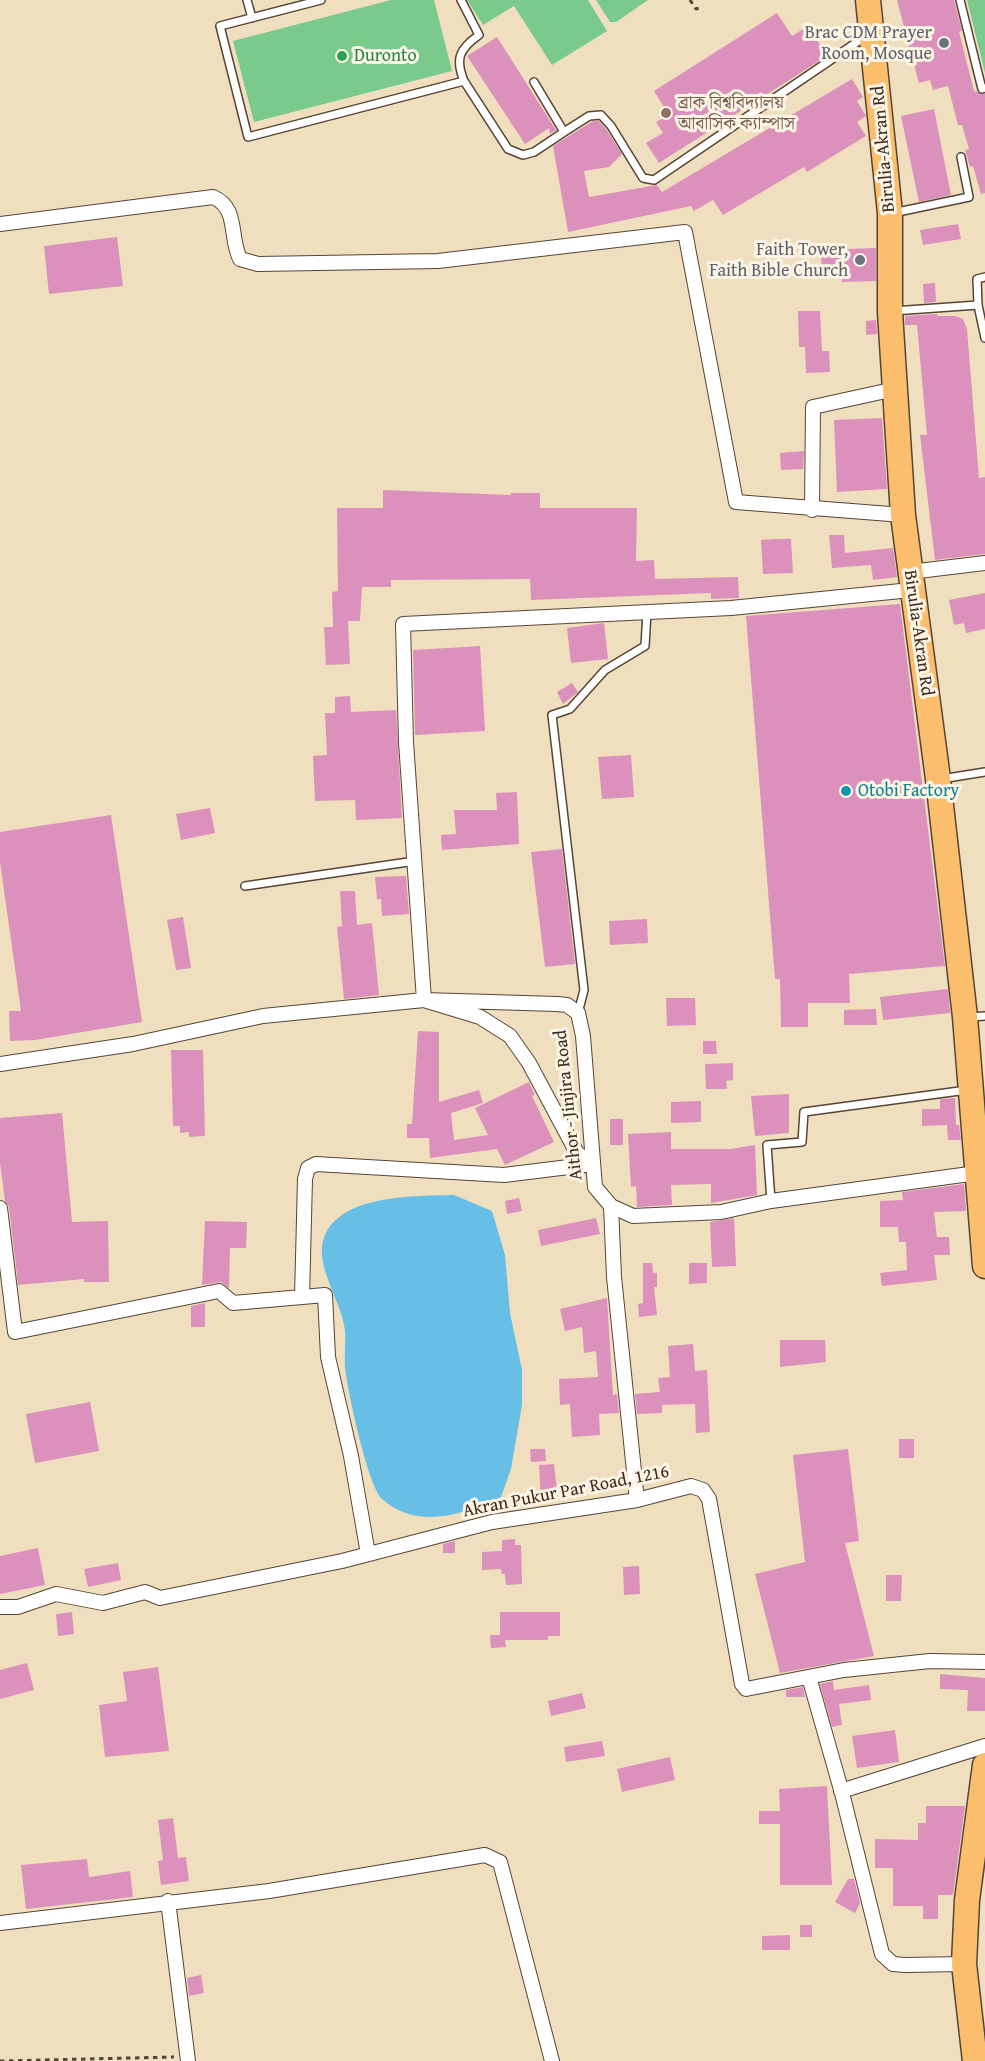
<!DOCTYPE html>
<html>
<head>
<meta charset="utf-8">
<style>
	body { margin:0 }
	canvas { display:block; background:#efdfbe }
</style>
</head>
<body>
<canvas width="985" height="2061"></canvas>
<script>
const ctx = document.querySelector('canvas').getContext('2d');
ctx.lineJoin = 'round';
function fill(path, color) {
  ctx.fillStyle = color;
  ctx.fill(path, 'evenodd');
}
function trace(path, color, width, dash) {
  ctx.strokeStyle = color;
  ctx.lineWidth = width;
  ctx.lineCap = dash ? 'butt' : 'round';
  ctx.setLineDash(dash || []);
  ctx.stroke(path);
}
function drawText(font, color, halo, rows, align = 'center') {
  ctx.font = font + ' "Gentium Book Plus","Noto Serif Bengali",serif';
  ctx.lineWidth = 6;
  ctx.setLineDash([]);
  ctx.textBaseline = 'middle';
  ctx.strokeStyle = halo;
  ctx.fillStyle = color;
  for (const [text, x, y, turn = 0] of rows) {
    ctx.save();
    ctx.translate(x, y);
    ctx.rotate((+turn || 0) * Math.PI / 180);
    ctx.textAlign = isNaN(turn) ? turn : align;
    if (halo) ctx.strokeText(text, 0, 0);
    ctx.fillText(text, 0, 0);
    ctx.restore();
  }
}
const green = new Path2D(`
	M391,0H434L452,71L254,122L233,41Z
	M467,0H588L607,31L552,65L514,6L483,25Z
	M596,0H648L616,22H610Z
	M967,0H985V73Z`);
const water = new Path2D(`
	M454,1195L492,1211L505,1255L510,1313L522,1370V1405L511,1469L501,1497C464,1515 416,1530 382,1499C368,1486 347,1389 345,1367C344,1355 346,1343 345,1331C342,1300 312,1264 325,1235C343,1194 417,1196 454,1195Z`);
const building = new Path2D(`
	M897,0H954L962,30L959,32L974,91L985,94V193L981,194L973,166L970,167L965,150L969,149L962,125H958L948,86L933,90L930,80L919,83Z
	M777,13L792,36L808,26L827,56L659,163L646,143L663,133L656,122L669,115L654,91Z
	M497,37L556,130L550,134L549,128L525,144L467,56Z
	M852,79L863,97L857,101L866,116L857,122L866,136L807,172L804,167L723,215L713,200L694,211L691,206L568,232L553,146L593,121H599L606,129L622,154L609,167L584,171L589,197L657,185L662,192Z
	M934,109L951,195L919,202L901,116Z
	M958,224L961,239L923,245L920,230Z
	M117,237L123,286L49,294L44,246Z
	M876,248V281L842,282V271L822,272L821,250Z
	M935,283L936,302L924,303L923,284Z
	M798,311H820L822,351H829L830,372L806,373L805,347H799Z
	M937,314V316H955L963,319L967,329L979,478L985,477V554L935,560L920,435H927L917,325H905V316Z
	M876,320L877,334L866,335V321Z
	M882,418L887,489L837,492L834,420Z
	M804,451L803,469L781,470L780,453Z
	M383,490L511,495V493H540V508H637L636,561L654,560L655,579L738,577L739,598L711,599V593L531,600L530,579L391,580V587H362L360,621H348L350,664L326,665L324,627H333L332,592L338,591L337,508H383Z
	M829,535H844L845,553L893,548L897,577L873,580L871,565L832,568Z
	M775,539H791L793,573L763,574L761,540Z
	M985,593V629L966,633L964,623L954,625L949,600Z
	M900,604L945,966L849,974L850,1003H808V1027H781L780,979H775L746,616Z
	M604,623L608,659L571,663L567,628Z
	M480,646L485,731L415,735L413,650Z
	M572,683L578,692L563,704L557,692Z
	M350,696L351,712L396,710L402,818L356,820L355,800L315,801L313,756L327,755L325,713H335V697Z
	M631,755L634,797L602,799L598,757Z
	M517,792L519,844L442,850L441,835L456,834L454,810H497L496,793Z
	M210,808L215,833L181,840L176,814Z
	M111,815L142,1022L35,1040L10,1041L9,1011H21L0,862V832Z
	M562,849L575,964L545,967L531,852Z
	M406,876L409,914L382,916L381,899H377L375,877Z
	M340,891H355L357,925L372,923L379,995L344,999L337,927L342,926Z
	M183,917L191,968L176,970L167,920Z
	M647,919L648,943L610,945L609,921Z
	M948,989L950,1013L883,1020L880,997Z
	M666,998H695L696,1025L667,1026Z
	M876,1009L877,1025H844V1010Z
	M418,1031L439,1032V1102L479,1090L483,1103L451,1113L454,1140L488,1135L475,1108L529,1082L535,1095L532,1096L554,1142L505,1165L497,1149L430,1158L429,1138H407V1124H412Z
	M703,1041H716L717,1054H703Z
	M171,1050H203L205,1136L189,1137V1132L180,1133V1126H173Z
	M733,1063V1080L726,1081L727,1089H706L705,1064Z
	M789,1094V1133L755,1136L751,1096Z
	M955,1098L956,1125H959L961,1140H948L947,1125L922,1126V1109H940V1099Z
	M701,1101V1122L671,1123V1102Z
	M62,1113L72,1222L108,1221L109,1282H84V1279L18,1285L9,1207L5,1201L0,1163V1118Z
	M610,1119H623V1145H610Z
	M671,1132V1149H731L755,1145L757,1195L711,1203V1184L671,1185L672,1205L637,1207L636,1186L631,1187L628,1134Z
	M964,1184L966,1211L934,1212L937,1237H949L950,1255H934L937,1280L882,1286L880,1273L907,1270L906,1242H899L898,1227H880V1201L903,1200L902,1192Z
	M519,1198L522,1211L507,1214L505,1201Z
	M596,1218L600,1234L541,1246L538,1230Z
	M734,1218L736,1266L712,1267L710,1222Z
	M205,1221L247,1222L246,1248H230L229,1288L221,1282L202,1285Z
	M643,1263H652L653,1273H657V1287H654L657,1315L639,1317L638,1304L643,1303Z
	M689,1263H707V1283L689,1284Z
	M607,1298L613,1395L617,1394L619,1413L599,1414L600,1435L572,1437L570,1404L560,1405L559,1379L598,1377L596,1351L584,1353L582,1327L565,1331L560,1309Z
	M205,1303V1327H191V1306Z
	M780,1340H825L826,1362L780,1367Z
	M693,1344L695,1371L707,1370L710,1432L696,1433L695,1404L662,1405V1413L637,1414L635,1394L660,1392L658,1378L670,1377L668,1346Z
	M90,1402L99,1451L35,1463L26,1414Z
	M899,1439H914V1458H899Z
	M530,1449H545L546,1461L531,1462Z
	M848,1449L859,1541L845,1543L874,1656L780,1673L755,1574L805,1562L793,1455Z
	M554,1464L558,1499L541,1500L539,1465Z
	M515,1539V1545H521L522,1584L506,1585L505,1574H502L501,1569L482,1570V1552L502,1551V1540Z
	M455,1541V1553H443V1544Z
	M38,1548L45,1585L0,1594V1556Z
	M118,1563L121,1580L88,1587L84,1569Z
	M639,1566L640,1594L624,1595L623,1567Z
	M886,1575H902L901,1601H886Z
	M72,1612L74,1634L58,1636L56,1614Z
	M500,1612H560V1636H548V1640H505L506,1647L491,1648L490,1635H500Z
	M27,1663L34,1690L0,1699V1670Z
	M158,1667L169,1751L105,1757L99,1705L127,1701L123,1672Z
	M940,1674L985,1678V1711H967L968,1690L940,1689Z
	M833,1681L834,1690L869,1685L871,1700L839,1704L842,1725L832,1727L820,1684Z
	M803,1687L805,1697H786V1690Z
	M582,1693L586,1708L551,1716L548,1701Z
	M895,1730L899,1762L857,1768L852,1736Z
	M602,1741L605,1756L566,1762L564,1747Z
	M670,1757L675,1780L622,1792L617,1769Z
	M827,1786L832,1885H780V1824H759V1811H780L779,1789Z
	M926,1806H965L953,1895H938V1919H923V1906H893V1868H875V1839L918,1840V1823H926Z
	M173,1818L178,1858L186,1857L189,1881L161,1885L158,1861L163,1860L158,1820Z
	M87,1859L89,1877L130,1871L133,1897L26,1909L21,1865Z
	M848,1879H854L860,1903L855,1913L835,1902Z
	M800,1925H812V1937H800Z
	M790,1935V1950H762V1936Z
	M201,1975L204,1993L189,1996L187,1978Z`);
const path = new Path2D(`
	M690,0L696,9L699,8
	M0,2061L174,2057`);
const lane = new Path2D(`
	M247,0L252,18
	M321,0L220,26L248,137L464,81C455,59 459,49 479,35L461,0
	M960,0L982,89L985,88
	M464,81L508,149L523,155L534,152L564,132
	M534,82L564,132L589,116L601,115L611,126L643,178L654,180L866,36
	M893,213L969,197L961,157
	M978,305L977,279L985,277
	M893,311L978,305L985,338
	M941,779L985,772
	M245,886L415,861
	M578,1013L584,990L552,715L570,709L605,670L645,646L647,612
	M970,1017L985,1016
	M771,1201L767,1145L802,1142L804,1112L967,1090`);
const street = new Path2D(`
	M0,224L213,197C239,208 229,237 240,259L258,264L438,261L685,232L736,502L903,515
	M812,510L813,407L895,389
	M910,572L985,563
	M0,1064L133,1044L263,1016L424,1000L557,1004L567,1005L578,1013L583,1036L595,1187L611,1206L633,1216L721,1212L771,1201L977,1173
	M593,1164L577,1153L529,1063L510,1036L480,1017L424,1000L406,742L403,624L731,608L911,590
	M611,1206L614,1277L637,1500
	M0,1208L15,1332L219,1291L233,1303L325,1295L328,1357L351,1456L368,1554
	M302,1297L305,1179L308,1168L316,1164L504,1175L593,1164
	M0,1607H18L56,1594L103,1603L145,1592L160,1598L342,1561L492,1522L637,1500L691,1486L703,1490L709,1499L742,1684L746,1689L844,1670L930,1661L985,1662
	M809,1677L842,1793L882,1954L893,1964L905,1965L964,1964
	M841,1791L985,1746
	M168,1901L188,2061
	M0,1923L269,1891L485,1855L500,1862L552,2061`);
const highway = new Path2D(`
	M868,0L890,213V312L903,515L938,779L965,1017L985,1266
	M975,2061L964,1964L967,1900L985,1765`);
const markers = [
	[944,43,6,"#6b7280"],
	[342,56,6,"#2e9e5b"],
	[666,113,6,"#8d6e63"],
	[860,260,6,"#6b7280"],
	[846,791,6,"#0f9aa8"]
];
const worshipNames = [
	["Brac CDM Prayer",932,33],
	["Room, Mosque",932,54],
	["Faith Tower,",848,250],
	["Faith Bible Church",848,271]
];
const leisureNames = [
	["Duronto",354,56]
];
const educationNames = [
	["ব্রাক বিশ্ববিদ্যালয়",678,103],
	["আবাসিক ক্যাম্পাস",678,124]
];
const streetNames = [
	["Birulia-Akran Rd",884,149,-95],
	["Birulia-Akran Rd",918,633,82],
	["Aithor - Jinjira Road",569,1105,-96],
	["Akran Pukur Par Road, 1216",566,1492,-11]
];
const cultureNames = [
	["Otobi Factory",858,791]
];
fill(green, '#79ca8b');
fill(water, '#68bfe5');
fill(building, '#dc91bc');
trace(lane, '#564536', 10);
trace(street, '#564536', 16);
trace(highway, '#564536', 27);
trace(path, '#564536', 3, [4.5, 4.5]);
trace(lane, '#fff', 7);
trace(street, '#fff', 14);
trace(highway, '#fabe6d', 24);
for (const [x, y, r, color] of markers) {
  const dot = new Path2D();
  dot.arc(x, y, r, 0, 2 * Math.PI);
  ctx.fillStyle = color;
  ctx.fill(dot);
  trace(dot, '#fcf5e5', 2);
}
drawText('18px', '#5b616d', '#fcf5e5', worshipNames, 'right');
drawText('18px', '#27864d', '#fcf5e5', leisureNames, 'left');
drawText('18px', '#785e54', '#fcf5e5', educationNames, 'left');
drawText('18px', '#3b2a1e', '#fcf5e5', streetNames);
drawText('18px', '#0d838f', '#fcf5e5', cultureNames, 'left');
</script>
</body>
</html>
